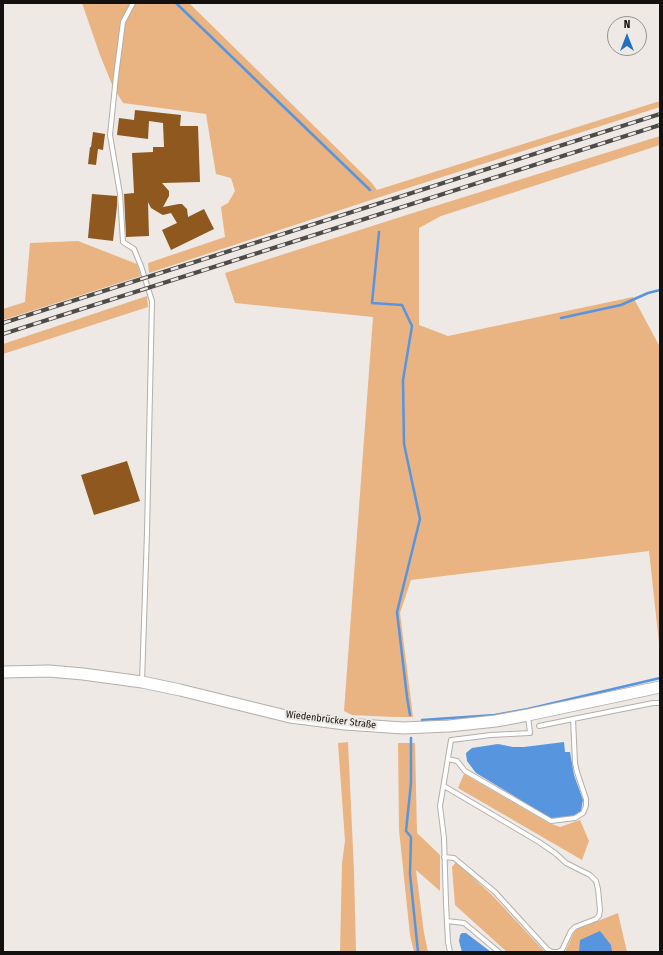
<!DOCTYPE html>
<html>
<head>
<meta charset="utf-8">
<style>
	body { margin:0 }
	#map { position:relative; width:663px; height:955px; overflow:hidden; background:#eee9e5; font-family:"Fira Sans Condensed",sans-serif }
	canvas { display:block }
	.frame { position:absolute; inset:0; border:4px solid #12110f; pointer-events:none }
	.north { position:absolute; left:607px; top:16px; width:40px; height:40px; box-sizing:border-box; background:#eee9e5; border:1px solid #96938f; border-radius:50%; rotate:0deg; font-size:11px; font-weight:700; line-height:16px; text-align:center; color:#12110f }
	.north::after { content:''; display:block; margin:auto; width:14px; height:18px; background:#246fbe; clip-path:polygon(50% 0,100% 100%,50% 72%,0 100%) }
</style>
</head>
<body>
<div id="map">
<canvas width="663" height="955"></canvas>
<div class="frame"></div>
<div class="north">N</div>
</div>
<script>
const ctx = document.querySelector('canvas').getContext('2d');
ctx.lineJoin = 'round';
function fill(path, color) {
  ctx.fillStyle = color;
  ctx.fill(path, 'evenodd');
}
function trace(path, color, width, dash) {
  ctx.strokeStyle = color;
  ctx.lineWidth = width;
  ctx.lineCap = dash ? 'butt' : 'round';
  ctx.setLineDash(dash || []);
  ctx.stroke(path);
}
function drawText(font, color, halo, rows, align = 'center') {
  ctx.font = font + ' "Fira Sans Condensed",sans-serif';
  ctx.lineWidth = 4;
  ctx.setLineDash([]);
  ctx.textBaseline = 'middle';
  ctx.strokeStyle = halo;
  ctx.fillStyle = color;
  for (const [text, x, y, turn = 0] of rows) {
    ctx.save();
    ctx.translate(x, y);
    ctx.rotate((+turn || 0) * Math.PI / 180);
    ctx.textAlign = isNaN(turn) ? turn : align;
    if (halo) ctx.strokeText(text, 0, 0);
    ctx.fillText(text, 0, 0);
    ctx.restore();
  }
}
const green = new Path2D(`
	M82,3H189L371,182L377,190L660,101V107L380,197L149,273L148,263L225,237L221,207L228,203L235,191L231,178L216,174L206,114L123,103L113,87L100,55Z
	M660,136V145L441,216L419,228V325L448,336L633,297L660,347V652L649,551L411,580L400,613L413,717H394L352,715L344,711L373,317L235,303L225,273L416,212Z
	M78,241L137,264L141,276L3,320V309L25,302L30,243Z
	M147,296L148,307L3,354V344Z
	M348,742L354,871L356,952H340L342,863L345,841L338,743Z
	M398,743H415L417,833L440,855V891L416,870L424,933L428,952H414L410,935L399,830Z
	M464,774L549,823L560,827L580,820L589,841L582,860L458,788Z
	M456,862L493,896L545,952H507L455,905L452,867Z
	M618,913L627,952H565L575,930Z`);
const water = new Path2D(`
	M564,742L565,752H570L574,775L583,800L581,811L573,816L552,819L476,773L467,761L466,753L472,748L498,744L513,747H524Z
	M600,931L611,945L612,952H579L580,940Z
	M462,933H466L491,952H462L459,941L460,935Z`);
const stream = new Path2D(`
	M176,3L370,190
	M379,232L372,303L402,305L412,326L403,380L404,444L420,519L397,612L407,697L410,715
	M561,318L621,305L648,293L660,290
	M422,720L495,715L528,709L660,678
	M411,738V783L406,831L411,837L410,874L418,952`);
const building = new Path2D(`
	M135,110L181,115L180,126H198L200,182L162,183L169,191V196L163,207L179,204H182L187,209L188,217L204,209L214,229L171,250L162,230L177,223L171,213L163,215L161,214L151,208L148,202L149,236L126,237L124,194L134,193L132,153L153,152V147H164L163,123L149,121L148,139L117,135L119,118L134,120Z
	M93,132L105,134L103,150L98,149L96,165L88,164L90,147H91Z
	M92,194L117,196V206L113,241L88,238Z
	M127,461L140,501L94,515L81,475Z`);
const lane = new Path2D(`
	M133,3L123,22L116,76L110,135L120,194L123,242L134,249L141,266L152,301L147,532L142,682
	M573,719L653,703H660
	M448,759L457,761L465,771L551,821L575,818L583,813L586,806V799L577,772L575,763L573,719L539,726
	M444,786L539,842L555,853L566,863L590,875L596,881L598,889L600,910L599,916L596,919L575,927L571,931L562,950L558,952
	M444,857L454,858L495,892L547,949L552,952H557
	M447,921L464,923L499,952
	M450,952L448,942L446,903L444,838L440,806L451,740L491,735L530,733L528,716`);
const secondary = new Path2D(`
	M3,672L49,671L83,674L142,682L180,690L290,717L345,724L403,728L449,726L496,721L528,715L660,687`);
const rail = new Path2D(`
	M3,323L660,114
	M3,334L660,125`);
const streetNames = [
	["Wiedenbrücker Straße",331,720,7]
];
fill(green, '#eab382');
fill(water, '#5795de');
trace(stream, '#5795de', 2.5);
fill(building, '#8f581e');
trace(lane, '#b3afab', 6);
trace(secondary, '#b3afab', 13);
trace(lane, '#fff', 4);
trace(secondary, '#fff', 11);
trace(rail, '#4e4c49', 4);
trace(rail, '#eee9e5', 2.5, [8]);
drawText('10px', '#12110f', '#eee9e5', streetNames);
</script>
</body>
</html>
